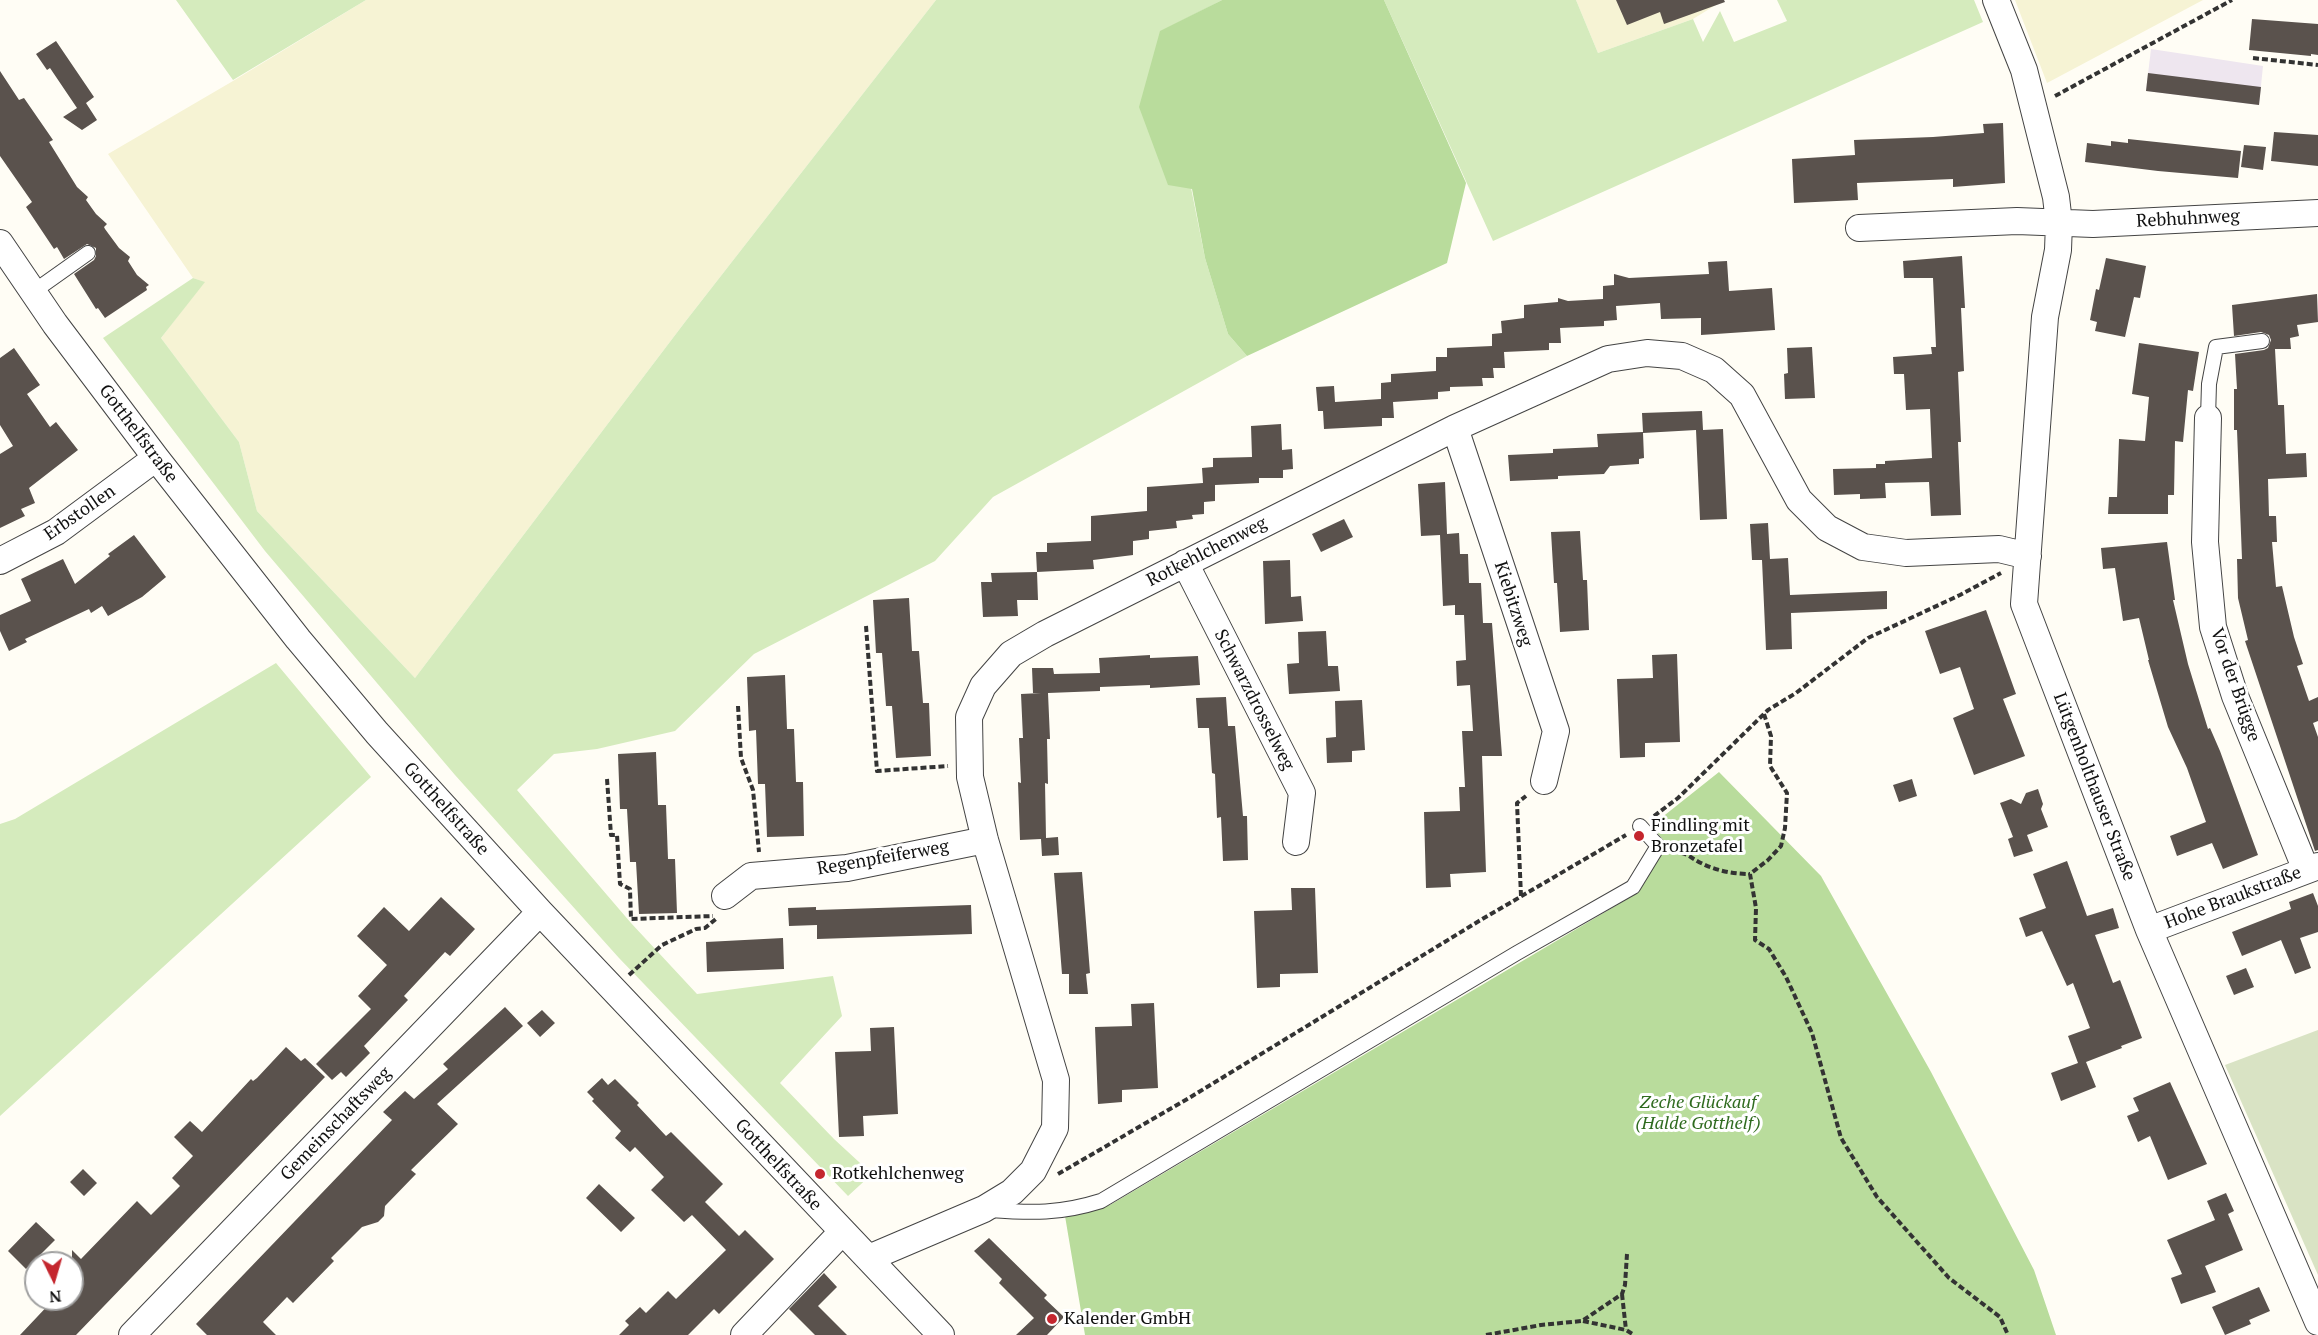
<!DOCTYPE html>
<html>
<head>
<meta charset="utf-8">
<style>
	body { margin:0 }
	#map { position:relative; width:2318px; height:1335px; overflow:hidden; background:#fffdf5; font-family:"PT Serif",serif }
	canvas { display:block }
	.north { position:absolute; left:24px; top:1251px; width:60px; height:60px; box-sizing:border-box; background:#fff; border:2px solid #a0a0a0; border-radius:50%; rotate:175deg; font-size:16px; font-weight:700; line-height:24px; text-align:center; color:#111 }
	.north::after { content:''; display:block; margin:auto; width:21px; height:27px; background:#c4262e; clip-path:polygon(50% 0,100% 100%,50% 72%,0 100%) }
</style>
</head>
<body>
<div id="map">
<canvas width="2318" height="1335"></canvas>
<div class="north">N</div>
</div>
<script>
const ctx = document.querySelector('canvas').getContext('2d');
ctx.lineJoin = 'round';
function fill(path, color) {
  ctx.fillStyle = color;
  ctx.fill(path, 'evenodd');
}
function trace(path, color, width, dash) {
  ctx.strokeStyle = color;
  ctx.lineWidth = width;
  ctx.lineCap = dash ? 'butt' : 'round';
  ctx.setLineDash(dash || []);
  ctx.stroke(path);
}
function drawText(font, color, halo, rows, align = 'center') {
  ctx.font = font + ' "PT Serif",serif';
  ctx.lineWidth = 6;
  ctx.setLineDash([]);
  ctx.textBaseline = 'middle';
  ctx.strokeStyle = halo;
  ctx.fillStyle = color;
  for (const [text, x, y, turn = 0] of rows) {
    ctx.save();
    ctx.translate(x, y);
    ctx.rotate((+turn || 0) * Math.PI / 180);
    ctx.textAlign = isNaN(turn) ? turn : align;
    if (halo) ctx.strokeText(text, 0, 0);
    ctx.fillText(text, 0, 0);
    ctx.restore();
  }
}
const industrial = new Path2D(`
	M2151,49L2263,66L2259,105L2146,91Z`);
const farmland = new Path2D(`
	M366,0H936L685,322L415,678L257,511L239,442L161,338L204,282L193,278L108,154L233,81Z
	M1576,0H1724L1693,19L1598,53Z
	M2015,0H2203L2047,83Z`);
const green = new Path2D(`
	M176,0H366L233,80Z
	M936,0H1222L1160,32L1205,258L1228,334L1247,356L993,497L935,561L754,654L675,731L597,749L554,754L517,790L631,923L697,994L833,976L842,1016L780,1083L834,1139L872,1174L848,1196L619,958L455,775L265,551L103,338L193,278L205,282L161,338L239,442L257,511L415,678L685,322Z
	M1384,0H1576L1598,53L1693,19L1703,42L1720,11L1734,42L1787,21L1777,0H1974L1983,22L1493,241Z
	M276,663L371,777L0,1116V824L15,819Z`);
const forest = new Path2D(`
	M1222,0H1384L1466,183L1447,263L1247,356L1228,334L1205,258L1192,189L1168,185L1139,107L1160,31Z
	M1719,772L1821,876L1931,1072L2034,1270L2056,1335H1085L1065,1216L1110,1205L1639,892L1666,843L1651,826Z`);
const cemetery = new Path2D(`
	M2318,1030V1275L2225,1065Z`);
const building = new Path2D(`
	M1616,0H1724L1725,2L1664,24L1660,12L1627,25Z
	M2252,19L2318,24V55L2311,54V56L2249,50Z
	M56,41L94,97L86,103L97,120L82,130L63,117L77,108L50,68L47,70L36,54Z
	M0,71L19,100L24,98L53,140L49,142L77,187L88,197L86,200L96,214L107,224L104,227L105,229L119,248L130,257L128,261L137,275L149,285L146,287L147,290L105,318L98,308L96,309L74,274L94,260L96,256V248L87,244L64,259L57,247L54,249L26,207L32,202L0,156Z
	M2148,73L2261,87L2259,105L2146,91Z
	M2003,123L2005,183L1953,187V179L1857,183L1858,200L1794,203L1792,159L1855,155L1854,140L1933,137L1984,133L1983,124Z
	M2274,132L2318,135V166L2271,161Z
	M2128,139L2241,151L2238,178L2158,171L2085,162L2087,143L2111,146V141L2128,143Z
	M2244,145L2266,147L2263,170L2241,167Z
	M1962,256L1965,308H1961L1964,371L1958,372L1961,442H1958L1961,515L1931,516L1929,482L1885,483L1886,498L1860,499V494L1834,495L1833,469L1876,468V464H1885V461L1932,458L1930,409L1906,410L1904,374H1894L1893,357L1932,354L1931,347H1936L1933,278H1904L1903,261Z
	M2106,258L2146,266L2140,298L2134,297L2125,337L2095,331L2097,322L2090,320L2096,289L2099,290Z
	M1727,261L1729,291L1772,288L1775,330L1701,335V318L1661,319L1660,303L1616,306L1617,320L1604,321V326L1560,328L1561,343H1549V350L1504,352L1505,368H1493L1494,378H1482L1483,386L1450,387V391L1438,392V399L1393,402L1394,418H1382V426L1324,429L1323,411H1318L1316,387L1334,386L1335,402L1381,399V383L1391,382V374L1436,371V357H1447V348L1492,346V334L1502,333L1501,321L1524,318V305L1558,302V298L1568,301L1603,299V286L1614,285V274L1629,278L1709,274L1708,262Z
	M2317,294L2318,322L2297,325L2299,336L2290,338L2291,349H2275L2278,405H2284L2286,454L2306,453L2307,477L2268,479L2269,516H2276L2277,542H2272L2276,587L2282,586L2294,637L2303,664L2297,666L2309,701L2318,697V721L2313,723L2318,737V850L2315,851L2245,641L2248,640L2238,598L2237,559H2242L2237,430H2234V389H2237L2235,354L2264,350L2268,348L2271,340L2269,335L2261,332L2234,336L2232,305Z
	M2139,343L2199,352L2193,391L2188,390L2183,442L2175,441L2174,495H2168V514H2108L2109,497H2117L2119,439L2145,441L2149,397L2132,394Z
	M1812,347L1815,398L1785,399L1784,374L1788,373L1787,348Z
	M14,348L40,385L27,394L50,427L56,422L78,450L29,488L35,503L21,509L25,516L0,528V454L13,446L0,425V358Z
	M1702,411L1703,430L1723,429L1727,519L1700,520L1696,430L1643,433L1644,458L1639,459V464L1610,466L1604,474L1558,476V479L1510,481L1508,455L1553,453V449L1598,447L1597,434L1643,432L1642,413Z
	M1281,424L1282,450L1292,449L1293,469L1283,470V478H1259V483L1215,485V501L1204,502V514L1192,515L1193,519L1176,521L1177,528L1149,531V539L1133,541V555L1093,560L1094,569L1037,572L1036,552H1047V543L1091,541V516L1147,511V487L1203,483L1202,468L1213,467V458L1252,457L1251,426Z
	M1445,482L1447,534L1459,533L1460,554H1468L1469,583H1481L1483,623H1492L1502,756H1482L1486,872L1450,874L1451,887L1426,888L1424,812L1460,811L1459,787H1465L1462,731H1473L1470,685L1457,686L1456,661L1466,660L1464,615H1455V605L1443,606L1440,535L1421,536L1418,484Z
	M1344,519L1353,537L1321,552L1312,534Z
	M1768,523L1770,559L1788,558L1790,595L1887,591V609L1791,613L1792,649L1766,650L1762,560H1752L1750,524Z
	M1580,531L1583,580H1587L1589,630L1560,632L1557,583H1554L1551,532Z
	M134,535L166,577L142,597L108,616L102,606L91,613L89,609L25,639L27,642L9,651L0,631V615L31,601L21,579L63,559L75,584L110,556L108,554Z
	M2167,542L2175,600H2173L2188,664L2208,729L2210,728L2220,751L2258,855L2223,869L2212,843L2177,856L2170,836L2206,822L2187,768L2168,727L2148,660H2149L2139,618L2123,621L2115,568L2103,569L2101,548Z
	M1290,560L1291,597L1301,596L1303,621L1265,624L1263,561Z
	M1037,572L1038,600H1017L1018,616L983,617L981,582H992L991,573Z
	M909,598L912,651H919L923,703H929L931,756L896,758L892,706H886L882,653H876L873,600Z
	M1986,610L2016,694L2003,699L2025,756L1974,775L1953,718L1974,709L1960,667L1940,674L1925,631Z
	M1326,631L1328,666H1338L1340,691L1289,694L1287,664L1299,663L1298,632Z
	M1677,654L1680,742L1645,743V757L1620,758L1617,679L1653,678L1652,655Z
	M1150,655V658L1198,656L1200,685L1150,688V685L1100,687V685V691L1048,693L1050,739H1047L1048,784L1045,783L1046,838L1058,837L1059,855L1042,856L1041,839L1020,840L1018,782L1021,783L1019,738H1023L1021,694L1041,693H1033L1032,668H1053L1054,674L1100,673L1099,658Z
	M785,675L787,729H794L796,782H803L804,836L767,837L765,784H758L756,730L749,731L747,677Z
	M1226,697L1228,726H1235L1243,816H1247L1248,860L1223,861L1221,817L1217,818L1215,774L1212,773L1209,728H1198L1196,698Z
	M1362,700L1365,750L1352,751V762L1327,763L1326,738L1336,737L1335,701Z
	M656,752L658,805H666L668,859H675L677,913L639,914L636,862H630L627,809H620L618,754Z
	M1912,779L1917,796L1899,802L1893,785Z
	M2038,789L2043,804L2041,809L2048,827L2027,835L2033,851L2014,857L2008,839L2013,837L2000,803L2011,799L2021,804L2026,793Z
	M2067,861L2087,916L2113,908L2119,928L2095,935L2113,983L2120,980L2142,1038L2121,1046L2122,1048L2086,1062L2096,1087L2061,1101L2051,1073L2078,1063L2068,1036L2090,1028L2073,983L2067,986L2042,931L2026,937L2019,918L2046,908L2033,874Z
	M1082,872L1090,973L1086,974L1088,994H1069V974H1062L1054,873Z
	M1291,888H1315L1318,973L1280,974V987L1257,988L1254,911L1292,910Z
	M2313,893L2318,906V932L2300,938L2311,968L2295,974L2281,940L2242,956L2232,932L2291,909L2289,902Z
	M441,897L475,929L450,956L445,952L404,996L408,1000L364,1046L370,1053L346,1077L341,1072L332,1080L316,1064L371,1009L358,996L387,965L357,936L384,907L409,931Z
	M971,905L972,934L817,939V925L789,926L788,908L816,907V910Z
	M783,938L784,969L707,972L706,942Z
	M2246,968L2254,987L2234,995L2226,976Z
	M1154,1003L1158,1088L1122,1090V1102L1098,1104L1095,1027L1132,1026L1131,1004Z
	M505,1007L523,1026L437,1104L458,1124L411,1170L416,1174L385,1206L384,1216L378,1222L362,1227L331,1258L334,1261L293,1303L287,1297L263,1322L276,1335H207L196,1324L392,1120L383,1112L405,1091L414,1099L448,1069L443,1064Z
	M542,1010L555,1023L540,1037L527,1023Z
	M894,1027L898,1114L863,1116L864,1136L839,1137L835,1052L871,1051L870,1028Z
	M286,1047L301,1061L305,1058L325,1077L76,1335H20L54,1299H72V1250L81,1259L137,1201L151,1215L180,1186L172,1178L193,1156L174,1137L190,1121L202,1132L251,1079L253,1081L257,1078Z
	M602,1078L608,1085L615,1079L639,1103L637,1105L666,1136L671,1132L723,1184L705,1202L739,1236L745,1230L774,1259L719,1314L714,1309L688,1335H619L629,1325L625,1321L640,1307L646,1313L668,1291L676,1299L726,1250L692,1215L684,1222L651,1190L664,1177L635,1147L630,1152L615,1138L621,1131L592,1101L594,1099L587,1092Z
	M2170,1082L2207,1164L2168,1180L2150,1136L2138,1142L2127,1116L2139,1111L2133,1098Z
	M83,1169L97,1183L84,1196L70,1182Z
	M599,1184L635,1218L621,1232L586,1198Z
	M2226,1193L2234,1211L2228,1214L2243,1250L2205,1266L2216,1292L2181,1304L2171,1278L2182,1274L2167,1240L2215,1220L2207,1201Z
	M36,1222L55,1240L26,1269L8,1251Z
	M989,1238L1047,1295L1044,1298L1064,1317L1047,1335H1016L1034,1318L999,1283L1002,1279L974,1251Z
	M824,1273L837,1287L818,1306L847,1335H815L789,1309Z
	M2259,1287L2270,1311L2249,1320L2251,1324L2225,1335L2212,1307Z`);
const path = new Path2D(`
	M2253,58L2318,65
	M2055,96L2232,0
	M866,626L877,771L948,766
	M738,706L741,758L753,790L759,852
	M1764,714L1771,736L1770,766L1787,793L1785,828L1781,846L1768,860L1750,874L1756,908L1755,940L1769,949L1786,977L1812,1033L1841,1138L1877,1197L1949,1278L2000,1317L2008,1335
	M607,779L611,835H617L620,884L630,889L631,919L713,916
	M1654,816L1678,798L1768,710L1796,693L1868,638L1960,595L2001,573
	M1672,851C1691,854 1688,857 1703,864C1717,871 1735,874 1750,874
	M1521,896L1517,803L1526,796
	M629,975L662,945L696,929L705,928L717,918
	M1058,1174L1189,1098L1479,921L1626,835
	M1622,1294L1626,1330
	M1583,1321L1626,1330L1634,1335
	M1486,1335L1541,1325L1582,1321L1622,1294L1625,1285L1627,1254`);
const service = new Path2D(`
	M33,292L88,253
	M2208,418L2209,384L2216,347L2262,341
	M989,1210C1032,1213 1060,1214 1101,1201L1517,953L1633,887L1658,846L1640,826`);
const minor = new Path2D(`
	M1996,0L2024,70L2056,197L2059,223L2058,250L2045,317L2024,604L2149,930L2318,1322
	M1859,228L2017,221L2093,224L2318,213
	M0,243L55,324L156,458L298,639L377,733L540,912L941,1335
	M2208,418L2205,542L2213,627L2235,696L2306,870
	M1455,428L1556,731L1544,781
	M0,561L56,532L156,458
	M1185,563L1302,793L1296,842
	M725,896L751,876L847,868L985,840
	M2149,930L2318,866
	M869,1258L984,1209L1012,1192L1033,1171L1055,1128L1056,1080L985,840L970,777L969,717L983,686L1011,654L1045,634L1455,428L1608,359L1647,353L1682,356L1714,370L1742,395L1799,500L1827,528L1863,547L1906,553L1999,549L2028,556
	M132,1335L540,912
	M744,1335L842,1232`);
const markers = [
	[1639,836,6,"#c4262e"],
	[820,1174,6,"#c4262e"],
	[1052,1319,6,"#c4262e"]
];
const streetNames = [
	["Rebhuhnweg",2188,219,-3],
	["Gotthelfstraße",138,434,53],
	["Erbstollen",80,513,-35],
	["Rotkehlchenweg",1207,552,-27],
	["Kiebitzweg",1513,604,72],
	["Vor der Brügge",2235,685,71],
	["Schwarzdrosselweg",1254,700,63],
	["Lütgenholthauser Straße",2094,787,69],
	["Gotthelfstraße",446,809,48],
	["Regenpfeiferweg",883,858,-10],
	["Hohe Braukstraße",2233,898,-21],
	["Gemeinschaftsweg",336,1124,-46],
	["Gotthelfstraße",778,1165,47]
];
const poiNames = [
	["Findling mit",1651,826],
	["Bronzetafel",1651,847],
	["Rotkehlchenweg",832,1174],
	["Kalender GmbH",1064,1319]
];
const parkNames = [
	["Zeche Glückauf",1698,1103],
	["(Halde Gotthelf)",1698,1124]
];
fill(industrial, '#eee6ef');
fill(farmland, '#f6f3d4');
fill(green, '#d5ebbd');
fill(forest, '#b9dc9c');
fill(cemetery, '#d9e3c4');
fill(building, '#5a524d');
trace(service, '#444', 16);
trace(minor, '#444', 28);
trace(path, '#333', 4, [6, 3]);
trace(service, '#fff', 14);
trace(minor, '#fff', 26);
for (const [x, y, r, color] of markers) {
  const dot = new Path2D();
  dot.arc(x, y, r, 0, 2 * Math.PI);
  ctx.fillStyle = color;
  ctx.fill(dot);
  trace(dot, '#fff', 2);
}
drawText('18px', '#111', '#fff', streetNames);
drawText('18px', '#111', '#fff', poiNames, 'left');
drawText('italic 18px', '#2f6b1f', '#fff', parkNames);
</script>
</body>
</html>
